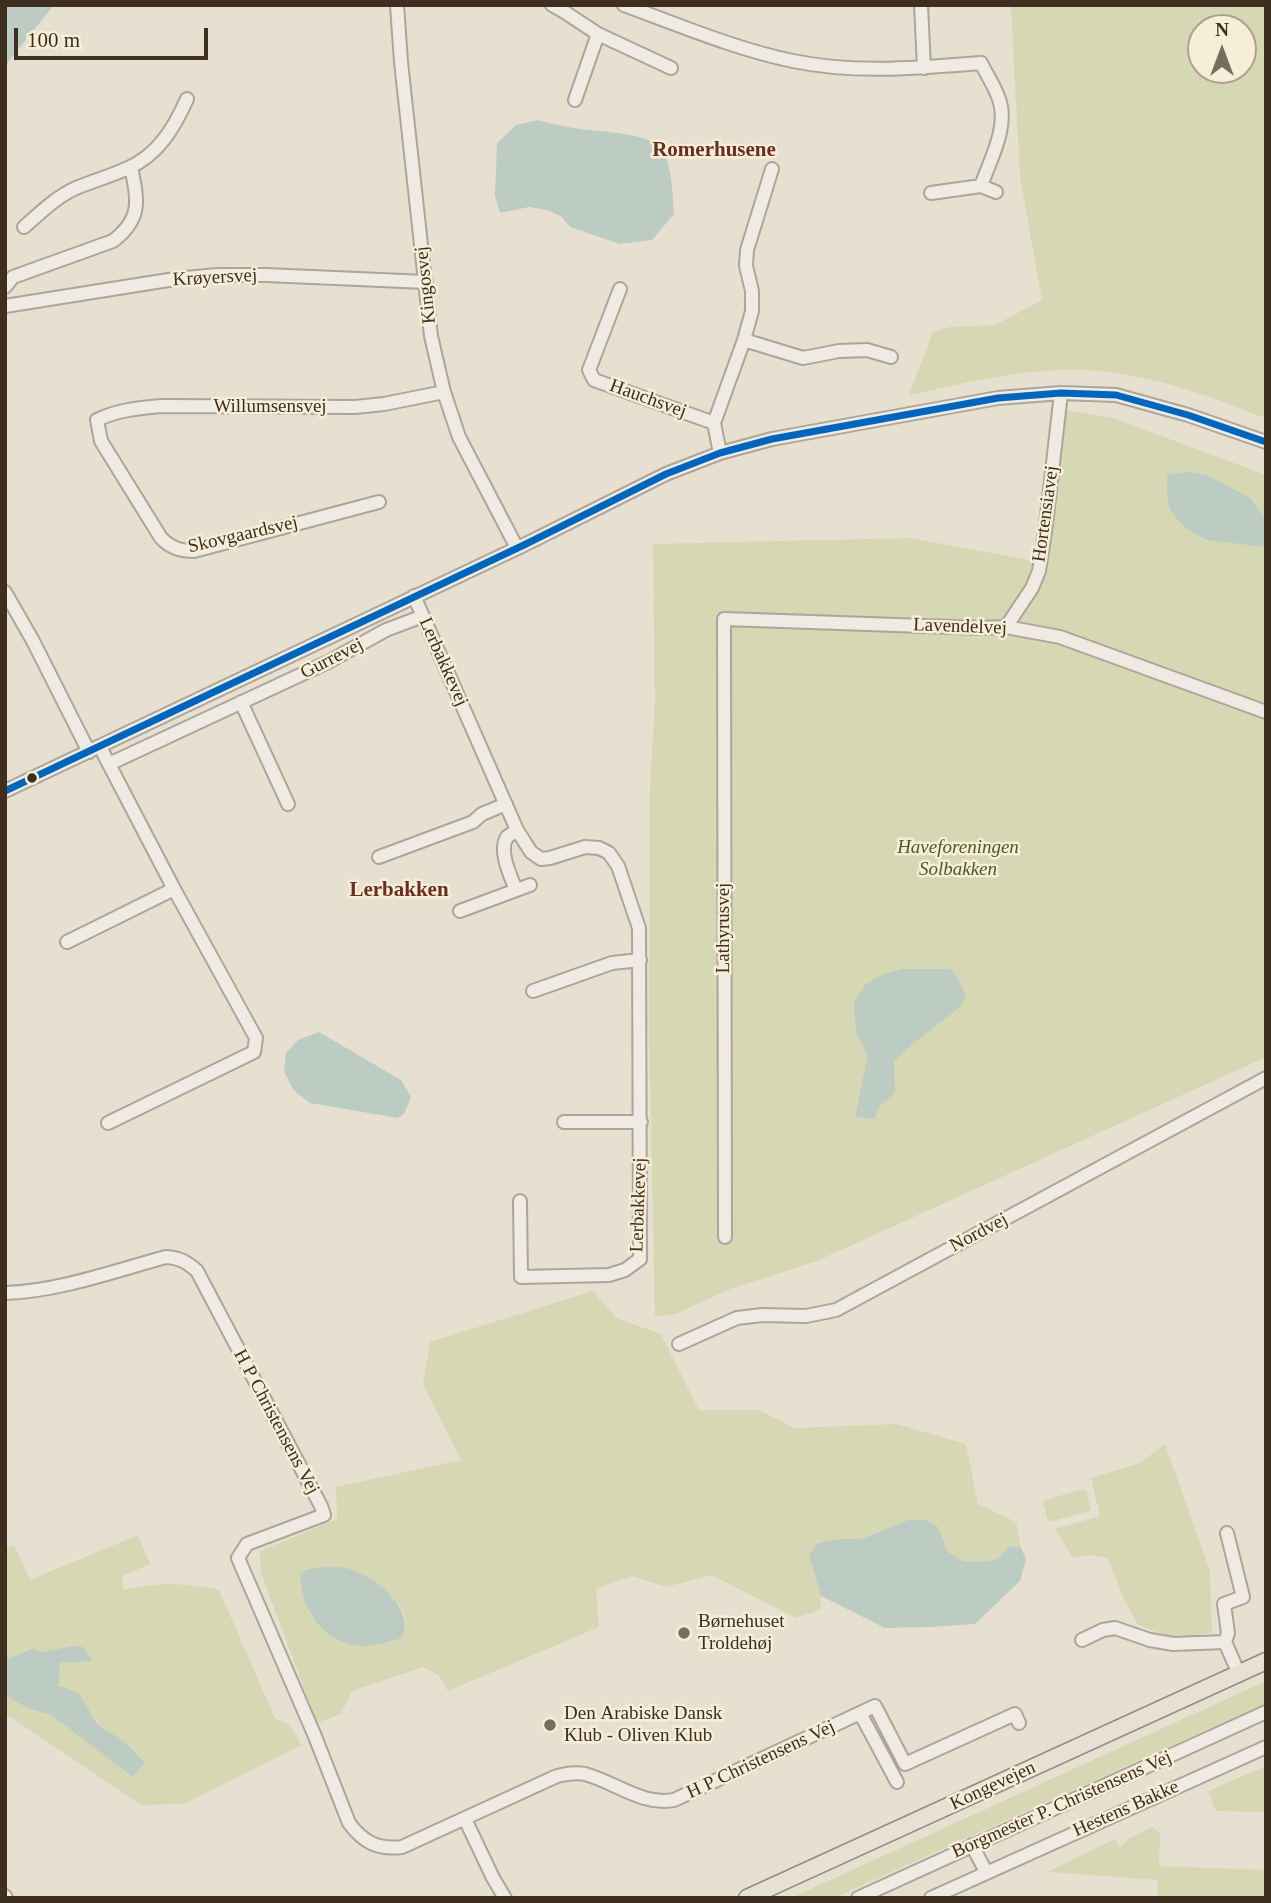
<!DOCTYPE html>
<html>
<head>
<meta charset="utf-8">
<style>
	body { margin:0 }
	#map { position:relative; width:1271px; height:1903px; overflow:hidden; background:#e7e0d1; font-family:"Times New Roman",serif }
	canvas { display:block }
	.frame { position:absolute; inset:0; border:7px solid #3d2e20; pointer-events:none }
	.north { position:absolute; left:1187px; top:14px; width:70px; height:70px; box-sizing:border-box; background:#f7eed8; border:2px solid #ada18e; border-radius:50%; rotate:0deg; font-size:19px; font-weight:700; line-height:28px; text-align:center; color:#3d2e20 }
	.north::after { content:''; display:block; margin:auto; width:24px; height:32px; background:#786c5e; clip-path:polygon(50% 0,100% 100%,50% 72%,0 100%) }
	.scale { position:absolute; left:14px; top:28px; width:194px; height:32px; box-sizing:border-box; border:4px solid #3d2e20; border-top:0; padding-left:9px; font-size:21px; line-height:24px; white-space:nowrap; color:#3d2e20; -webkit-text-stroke:5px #f7eed8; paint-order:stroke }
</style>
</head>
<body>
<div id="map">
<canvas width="1271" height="1903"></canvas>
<div class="frame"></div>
<div class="north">N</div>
<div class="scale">100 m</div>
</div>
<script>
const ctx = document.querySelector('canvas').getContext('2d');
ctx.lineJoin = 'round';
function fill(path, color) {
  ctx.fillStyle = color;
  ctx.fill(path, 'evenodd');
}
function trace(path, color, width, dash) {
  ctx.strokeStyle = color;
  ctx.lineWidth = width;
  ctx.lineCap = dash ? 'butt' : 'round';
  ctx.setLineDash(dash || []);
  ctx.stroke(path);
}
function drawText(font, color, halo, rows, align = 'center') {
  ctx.font = font + ' "Times New Roman",serif';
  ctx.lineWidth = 5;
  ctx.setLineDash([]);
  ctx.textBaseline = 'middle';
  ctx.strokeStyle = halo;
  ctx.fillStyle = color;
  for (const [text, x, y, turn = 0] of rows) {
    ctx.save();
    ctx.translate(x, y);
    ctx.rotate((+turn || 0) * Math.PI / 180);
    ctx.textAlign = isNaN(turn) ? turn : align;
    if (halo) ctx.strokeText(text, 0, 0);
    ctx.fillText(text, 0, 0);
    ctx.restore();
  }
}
const green = new Path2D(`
	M1011,5H1266V418C1243,411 1223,400 1200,394C1177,386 1152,379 1127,375C1055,360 980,380 909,395L933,332L950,327L995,325L1042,300L1020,177ZM1201,28H1243V70H1201Z
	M1053,408L1113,418L1266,475V1057L817,1261L730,1289L676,1314L655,1317L649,1035L650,783L655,703L653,544L910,538L1035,561Z
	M593,1291L616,1318L661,1334L699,1410H758L795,1428L896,1424L966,1444L978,1504L1016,1522L1021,1547L1009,1546L997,1559L981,1562L963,1561L948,1552L938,1527L926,1520H908L861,1539H839L809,1555L821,1596L820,1610L796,1618L712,1575L666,1587L632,1576L596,1589L599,1627L448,1691L438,1675L423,1667L352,1691L341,1714L317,1723L261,1573L260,1551L337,1519L336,1487L461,1460L423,1384L430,1342ZM346,1568C371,1578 419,1604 402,1638L363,1646L311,1616L301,1584Z
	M1165,1444L1210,1571L1212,1632L1188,1637L1173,1638L1138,1625L1123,1597L1108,1558L1091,1555L1073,1558L1055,1529L1100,1516L1091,1478L1140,1463Z
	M1083,1489L1086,1491L1091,1509L1089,1511L1050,1522L1048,1521L1043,1502L1045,1500Z
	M138,1535L150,1564L122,1576L124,1590C160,1582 183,1583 219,1590L275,1718L288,1724L302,1745L184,1804L141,1805L9,1716L5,1717V1694C20,1706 31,1711 50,1714L133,1776L144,1764L130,1747L118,1737L104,1729L87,1709L59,1687L60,1663L92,1660L32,1649L5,1660V1548L14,1545L30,1580Z
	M1266,1681V1703L834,1898H791Z
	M1266,1766V1812L1216,1811L1208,1791Z
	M1152,1827L1160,1833L1159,1866L1266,1870V1898H1157L1158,1880L1047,1872L1115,1839L1120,1848L1128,1839Z`);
const water = new Path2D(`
	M5,5H54L5,66Z
	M538,120C552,124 566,127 580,129C601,132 650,132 662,150C672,165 673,197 674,214L652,240L620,244L570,227L562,217L547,210L529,207L500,213L495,196L497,143L516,125Z
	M1189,472L1207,475L1250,498L1266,520V547L1206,540L1183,526L1170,510L1167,494V475Z
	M903,969H950L956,975L966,996L959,1008L916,1041L894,1061L895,1092L879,1107L875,1119L855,1117L868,1055L856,1033L854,1002L865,985L881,975Z
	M319,1032L401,1080L411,1097L404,1114L398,1118L310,1103L293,1090L284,1071L286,1053L298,1040Z
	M908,1520H926L938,1527L948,1552L963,1561L981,1562L997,1559L1009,1546L1021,1547L1026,1560L1020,1581L975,1624L931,1627L885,1628L821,1596L809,1555L818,1543L839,1539H861Z
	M323,1567C330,1567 339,1566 346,1568C372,1574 417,1608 402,1638C390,1641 376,1646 364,1646C324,1645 301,1610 300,1574L306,1570Z
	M72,1646L83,1647L92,1661L60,1663L59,1687H65L80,1695L96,1722L104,1729L118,1737L130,1747L145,1763L133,1777L50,1714C32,1711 20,1706 5,1694V1660L7,1659L32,1649L45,1652Z`);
const minor = new Path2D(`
	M397,5L401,62L431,336L444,392L459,437L517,548
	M552,5L563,11L598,34L671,68
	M624,5C679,25 735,49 793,61C855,74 918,68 981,63C987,75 995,87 999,99C1009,127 990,160 981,186
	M921,5L924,68
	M575,100L598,34
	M931,193L981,186L996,192
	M24,227C40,213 56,197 76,188C93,181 111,176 128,168C158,155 174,128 187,99
	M5,287L13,277L113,241C142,219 138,201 131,167
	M620,289L589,370L594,380L714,423
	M5,306L175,279L217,275H266L426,282
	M744,340L803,358L839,351L867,350L891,357
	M720,453L714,423L744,340L752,311V291L746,266L747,250L772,169
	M379,502L194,551C180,551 171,548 161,538L101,441L97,420C117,410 139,408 161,406L355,407L384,404L444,392
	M5,592L33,641L89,752
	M414,596L517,830L531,852L541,859L550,858L585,847L599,848L609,853L618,866L639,928L640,1259L625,1270L609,1275L521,1277L520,1201
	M1006,627L1032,588L1039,571L1046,524L1061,393
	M241,702L288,804
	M100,747L174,889L256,1038L254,1052L108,1123
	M109,764L328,662L386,630L423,616
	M5,791L526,544L666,474L720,453L772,439L998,398L1061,393L1116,395L1188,415L1266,442
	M379,857L473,822L482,814L506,804
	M516,890C511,877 498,851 507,837C508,836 516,831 517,830
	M460,911L530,885
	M67,942L174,889
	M533,991L612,963L640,960
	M564,1122H641
	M725,1237L724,619L982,628L1006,627L1060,637L1266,712
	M5,1293C60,1291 114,1271 166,1257C180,1258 187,1262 197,1271L321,1506L324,1515L247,1544L238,1558L314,1734L349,1823C363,1842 378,1850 402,1847L557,1776C566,1774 575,1772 585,1774C615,1782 642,1806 674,1800L875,1706L905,1764L1015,1714L1019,1723
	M679,1344L737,1318L762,1315L806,1316L836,1310L1266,1078
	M1227,1533L1243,1597L1224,1604L1228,1633L1225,1642L1239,1674
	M1082,1640L1103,1630L1115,1628L1150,1640L1173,1644L1225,1642
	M860,1713L897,1782
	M465,1819L493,1878L505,1898
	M972,1845L986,1872
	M5,1896L6,1898
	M858,1898L1266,1712
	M931,1898L1266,1747`);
const major = new Path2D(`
	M747,1898L1266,1661`);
const bus1 = new Path2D(`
	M5,791L526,544L666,474L720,453L772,439L998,398L1061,393L1116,395L1188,415L1266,442`);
const markers = [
	[32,778,6,"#3d2e20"],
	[684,1633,7,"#786c5e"],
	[550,1725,7,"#786c5e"]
];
const streetNames = [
	["Krøyersvej",215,278,-3],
	["Kingosvej",426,285,-96],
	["Hauchsvej",648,399,20],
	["Willumsensvej",270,407],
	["Hortensiavej",1046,514,-82],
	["Skovgaardsvej",243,535,-13],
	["Lavendelvej",960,627,2],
	["Gurrevej",332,659,-27],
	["Lerbakkevej",443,662,66],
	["Lathyrusvej",724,928,-90],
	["Lerbakkevej",639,1205,-88],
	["Nordvej",979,1233,-28],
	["H P Christensens Vej",276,1422,62],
	["H P Christensens Vej",761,1760,-25],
	["Kongevejen",993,1786,-25],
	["Borgmester P. Christensens Vej",1062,1805,-24],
	["Hestens Bakke",1126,1809,-24]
];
const parkNames = [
	["Haveforeningen",958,848],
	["Solbakken",958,870]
];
const poiNames = [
	["Børnehuset",698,1622],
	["Troldehøj",698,1644],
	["Den Arabiske Dansk",564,1714],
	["Klub - Oliven Klub",564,1736]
];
const neighbourhoodNames = [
	["Romerhusene",714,151],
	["Lerbakken",399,891]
];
fill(green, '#d6d7b3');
fill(water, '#bcccc2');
trace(minor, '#ada599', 16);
trace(major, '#928b80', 19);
trace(minor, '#efebe3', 12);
trace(major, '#e6e1d4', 16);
trace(bus1, '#0065bd', 7);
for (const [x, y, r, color] of markers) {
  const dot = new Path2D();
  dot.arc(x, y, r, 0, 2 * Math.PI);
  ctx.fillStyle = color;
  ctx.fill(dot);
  trace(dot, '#f7eed8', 2.5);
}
drawText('19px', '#3d2e20', '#f7eed8', streetNames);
drawText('italic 19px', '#4d5a26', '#f7eed8', parkNames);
drawText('19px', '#3d2e20', '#f7eed8', poiNames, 'left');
drawText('bold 21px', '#6b2e1e', '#f7eed8', neighbourhoodNames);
</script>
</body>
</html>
